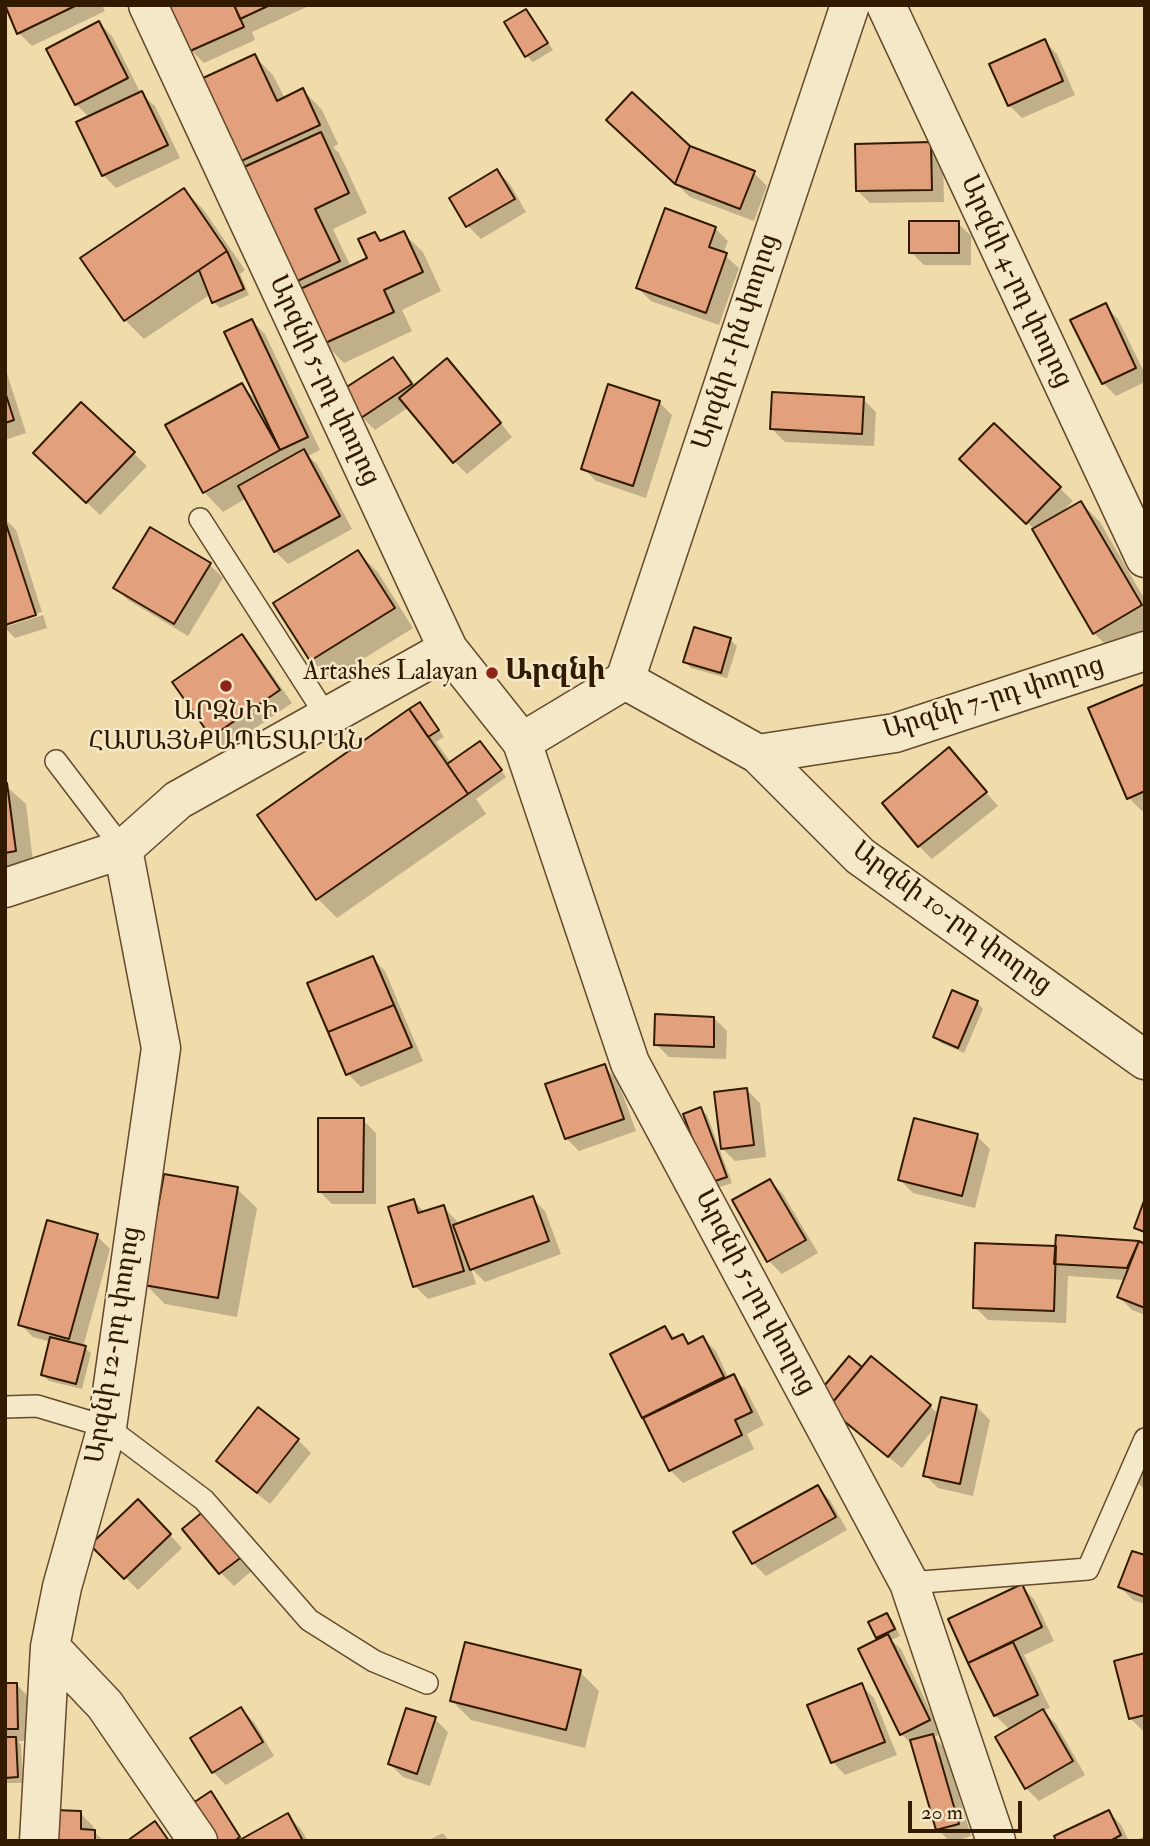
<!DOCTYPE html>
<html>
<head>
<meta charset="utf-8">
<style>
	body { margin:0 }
	#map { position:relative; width:1150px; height:1846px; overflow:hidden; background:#f0dbab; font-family:"IM FELL Double Pica",serif }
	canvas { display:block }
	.frame { position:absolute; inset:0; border:7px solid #321a00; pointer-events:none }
	.scale { position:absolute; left:908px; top:1801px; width:114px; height:32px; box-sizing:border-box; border:4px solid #321a00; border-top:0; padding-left:9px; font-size:21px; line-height:24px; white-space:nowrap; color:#321a00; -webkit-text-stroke:5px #f5e8c8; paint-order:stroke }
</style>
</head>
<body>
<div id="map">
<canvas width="1150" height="1846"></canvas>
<div class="frame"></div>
<div class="scale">20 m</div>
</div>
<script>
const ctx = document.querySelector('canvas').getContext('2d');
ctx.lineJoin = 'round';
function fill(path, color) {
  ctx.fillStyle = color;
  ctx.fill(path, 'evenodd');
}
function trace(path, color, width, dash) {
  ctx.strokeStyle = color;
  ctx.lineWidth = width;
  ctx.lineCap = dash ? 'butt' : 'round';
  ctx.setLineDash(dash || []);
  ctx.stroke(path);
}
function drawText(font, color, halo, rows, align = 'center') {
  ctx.font = font + ' "IM FELL Double Pica","Noto Serif Armenian",serif';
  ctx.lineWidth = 5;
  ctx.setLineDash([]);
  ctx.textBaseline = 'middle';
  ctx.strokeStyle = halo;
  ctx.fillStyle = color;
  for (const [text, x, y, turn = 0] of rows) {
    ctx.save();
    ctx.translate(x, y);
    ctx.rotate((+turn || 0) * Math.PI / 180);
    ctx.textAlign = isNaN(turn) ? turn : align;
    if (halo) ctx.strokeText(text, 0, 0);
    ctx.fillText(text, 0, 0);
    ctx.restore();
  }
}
const shadow = new Path2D(`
	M6,5H102L105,11L32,46L19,33Z
	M171,5H311L252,32L255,40L204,63L191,50Z
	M526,11L532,17L553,50L533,62L527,56Z
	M99,23L112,36L141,94L155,106L180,158L116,188L103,175L79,123L90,118L76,104Z
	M1044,41L1057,54L1075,95L1022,118L1009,105Z
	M254,56L273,75L285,99L303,90L322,110L338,144L333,147L339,153L367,213L333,229L351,267L369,259L375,234L383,242L403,233L423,252L441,291L402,310L412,331L344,363L324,343L247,168L241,161Z
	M621,133L689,147L754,173L767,186L754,221L690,197Z
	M930,144L943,157L944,202L870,203L857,190Z
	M497,171L510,184L526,212L481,239L468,226L451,198Z
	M184,190L203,209L245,270L240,274L249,295L220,308L214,302L211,294L144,339L125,320Z
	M958,223L971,236V265H924L911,252Z
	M715,228L728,241L723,254L739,268L719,325L651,301L638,288Z
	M1105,306L1118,319L1145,374V382L1116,396L1103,383Z
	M252,321L265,334L320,450L308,456L317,464L352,529L288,564L275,551L247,498L223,512L204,492L241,385L259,402Z
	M393,359L406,372L416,386L447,361L460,373L512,437L467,474L454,461L409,407L375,430L362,417Z
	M5,367L26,433L5,440Z
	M863,399L876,412L874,446L785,442L772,429Z
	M659,402L672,415L646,498L596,481L583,468Z
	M81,404L147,466L100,515L35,452Z
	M994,425L1073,501L1061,513L1081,503L1100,522L1145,600V633L1113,652L1094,633L1034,529L962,459Z
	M5,519L16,530L42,612L8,622V626L43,615L47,628L15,638L5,628Z
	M151,529L210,565L223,578L188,636L128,600L115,587Z
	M357,552L377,571L413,628L331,679L311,660L276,604Z
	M241,637L254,649L292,703L225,749L212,736L175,682Z
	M730,640L737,646L727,678L691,668L685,661Z
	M1145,686V810L1142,811L1129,798Z
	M420,704L426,710L444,737L436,742L451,763L486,749L506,777L476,799L486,814L337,918L318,899Z
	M949,750L998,806L932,859L919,846L884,803Z
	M5,785L26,804L34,870L5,874Z
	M372,958L385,971L423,1061L361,1087L348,1074Z
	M977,1002L983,1009L964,1053L941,1043L935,1037Z
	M714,1018L727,1031L726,1059L669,1057L656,1044Z
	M604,1066L617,1079L636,1131L579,1151L566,1138Z
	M747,1090L760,1103L766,1157L735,1161L722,1148Z
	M701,1109L707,1115L732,1183L717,1188L711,1182Z
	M363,1120L376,1133V1204H332L319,1191Z
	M977,1136L990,1149L975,1208L913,1193L900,1180Z
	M770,1181L783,1194L818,1253L782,1274L769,1261Z
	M237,1189L257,1208L237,1317L165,1304L146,1285Z
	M532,1198L545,1211L561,1254L485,1282L471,1268L476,1284L428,1299L415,1286L414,1201L425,1213L443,1207L456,1220L458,1225Z
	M97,1236L110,1249L83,1347L91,1353L82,1389L49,1381L43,1375L51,1342L33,1337L20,1324Z
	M1058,1237L1138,1243L1145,1245V1315L1132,1310L1119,1297L1125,1280L1068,1276L1066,1323L988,1320L975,1307L1057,1247Z
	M665,1328L676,1339L683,1336L691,1344L703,1338L716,1351L729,1379L733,1377L746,1390L764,1425L747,1434L754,1449L683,1483L670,1470L612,1354Z
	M862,1370L930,1406L939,1415L977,1407L990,1420L973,1496L938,1488L925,1475L936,1426L902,1468L843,1421Z
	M298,1440L311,1453L270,1504L231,1473L218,1460Z
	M1145,1462V1490L1137,1482Z
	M817,1487L830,1500L847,1530L766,1576L753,1563Z
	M138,1501L182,1548L138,1590L93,1545Z
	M205,1513L254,1569L234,1586L221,1573L185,1529Z
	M1145,1557V1604L1133,1600L1120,1587Z
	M1021,1586L1034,1599L1054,1641L1024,1655L1050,1708L1043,1711L1056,1724L1085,1775L1039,1801L1026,1788L1010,1730L995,1715L950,1620Z
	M887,1615L893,1621L900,1636L891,1640L901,1649L941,1734L934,1737L945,1749L971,1836L956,1841H949L938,1829L913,1745L901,1734L880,1640L877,1637Z
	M1145,1655V1731H1143L1130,1718Z
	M580,1672L599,1691L585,1748L471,1720L452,1701Z
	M16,1684L29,1697L30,1741H18L21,1745L23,1783H5V1685Z
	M861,1685L874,1698L897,1755L845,1775L833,1762Z
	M241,1709L254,1722L274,1756L226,1785L213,1772Z
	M435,1719L448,1732L430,1786L403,1777L390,1764Z
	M211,1794L217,1800L243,1840L288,1816L301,1829L308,1841H211Z
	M1109,1812L1121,1825L1129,1841H1058Z
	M80,1813L93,1826V1831L104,1841H55Z
	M443,1833L449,1841H427Z
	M1145,1836V1841H1134Z`);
const building = new Path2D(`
	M5,5H77L17,34Z
	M169,5H234L244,27L190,51Z
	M234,5H270L240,19Z
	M526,9L548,43L525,57L504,22Z
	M99,21L128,78L75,105L46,49Z
	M1045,39L1063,81L1008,106L989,64Z
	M255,54L277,101L303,88L320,125L239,162L201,79Z
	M142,91L168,145L102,176L76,122Z
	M632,92L690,146L675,184L606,120Z
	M321,132L349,193L315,209L340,261L287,286L233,172Z
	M931,142L932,190L856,191L855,144Z
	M690,146L755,171L740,209L675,184Z
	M497,169L515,199L466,227L449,198Z
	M184,188L227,251L124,321L80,258Z
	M665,208L716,227L709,247L727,253L706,313L636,288Z
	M909,221H959V253H909Z
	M404,231L423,272L384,290L394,312L323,344L298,290L367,258L358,239L375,232L380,241Z
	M227,251L244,289L212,303L199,270Z
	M1106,303L1136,368L1102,384L1070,320Z
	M252,319L308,437L280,450L224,332Z
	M393,357L412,384L361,418L342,390Z
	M447,358L501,423L453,463L399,398Z
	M242,383L280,450L203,493L165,425Z
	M608,384L660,401L633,486L581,469Z
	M5,392L14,420L5,423Z
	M772,392L864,397L862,434L770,429Z
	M81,402L135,452L86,503L33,453Z
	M994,423L1061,487L1026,524L959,459Z
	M304,449L340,516L274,552L238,486Z
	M1081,501L1142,605L1093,634L1032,529Z
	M5,521L36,615L5,625Z
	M150,527L211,563L174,624L113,588Z
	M358,550L395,608L310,661L273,603Z
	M694,627L731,638L721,673L683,662Z
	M242,634L280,690L211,737L172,682Z
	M1145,684V791L1127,799L1088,708Z
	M420,702L439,730L428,737L409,709Z
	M409,709L468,794L316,900L257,815Z
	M480,741L502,770L468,794L447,764Z
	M949,747L987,792L918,847L882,803Z
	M7,783L16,851L5,853V784Z
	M373,956L394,1005L328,1032L307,983Z
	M952,990L978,1001L958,1048L933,1037Z
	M394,1005L412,1047L346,1075L328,1032Z
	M655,1014L714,1017V1047L654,1045Z
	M605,1064L624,1119L565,1139L545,1084Z
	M747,1088L754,1145L721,1149L714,1092Z
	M701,1107L727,1177L709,1183L683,1114Z
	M318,1118H364L363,1192H318Z
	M914,1118L978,1134L962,1196L898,1180Z
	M164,1174L238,1187L218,1298L144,1285Z
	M770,1179L806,1240L767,1262L732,1200Z
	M533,1196L549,1241L470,1270L453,1225Z
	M1145,1198V1232L1134,1228Z
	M414,1199L418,1213L444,1205L464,1271L413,1287L388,1207Z
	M47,1220L98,1234L69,1339L18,1325Z
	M1056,1235L1139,1241L1127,1268L1054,1264Z
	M1139,1241L1145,1244V1308L1117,1297Z
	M975,1243L1056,1246L1054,1311L973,1308Z
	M665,1326L672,1339L683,1334L688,1344L703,1336L724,1377L642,1418L610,1354Z
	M50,1337L86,1346L76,1384L41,1375Z
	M849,1356L862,1367L828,1408L815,1397Z
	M871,1356L931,1405L888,1457L828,1408Z
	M734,1374L752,1412L735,1420L742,1435L669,1471L643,1418Z
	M941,1397L977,1405L960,1484L923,1476Z
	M258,1407L299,1439L257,1493L216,1461Z
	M818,1485L836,1517L752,1564L733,1532Z
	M138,1499L171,1534L124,1579L90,1545Z
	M205,1510L243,1556L219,1574L182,1529Z
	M1132,1551L1145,1555V1597L1118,1587Z
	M1022,1584L1042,1627L968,1663L948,1619Z
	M887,1613L895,1629L876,1638L868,1622Z
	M888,1634L930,1720L900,1735L858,1649Z
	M465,1642L581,1670L566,1730L450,1701Z
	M1013,1642L1038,1695L994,1716L968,1663Z
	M1145,1653V1715L1129,1719L1114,1661Z
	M5,1683H17L18,1729H5Z
	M862,1683L885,1742L831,1763L807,1705Z
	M241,1707L263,1742L212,1773L190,1738Z
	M406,1708L436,1717L417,1774L388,1764Z
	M1043,1709L1073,1761L1025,1789L995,1737Z
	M933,1734L959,1824L936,1830L910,1740Z
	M5,1737H16L18,1777L5,1778Z
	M211,1791L240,1837L234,1841H209L187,1807Z
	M54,1810L81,1811V1829L95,1830V1841H53Z
	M1109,1810L1121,1835L1110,1841H1056L1054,1836Z
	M288,1813L303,1841H238Z
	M155,1821L169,1841H127Z`);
const service = new Path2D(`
	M200,519L327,717
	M56,761L123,849
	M5,1407L37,1406L107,1427L204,1500L309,1620L374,1661L427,1683
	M909,1583L1088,1569L1145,1439`);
const minor = new Path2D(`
	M148,5L448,649L522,742
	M886,5L1145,558
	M625,680L758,754L860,856L1145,1060
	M758,754L895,733L1145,651
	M5,888L123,849L178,800L448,649
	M50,1647L105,1705L198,1841
	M39,1841L50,1647L62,1587L107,1427L161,1048L123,849`);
const tertiary = new Path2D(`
	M850,5L625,680L522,742L630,1063L909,1583L996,1841`);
const markers = [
	[492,673,7,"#8f2418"],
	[226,686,7,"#8f2418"]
];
const streetNames = [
	["Արզնի 4-րդ փողոց",1015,282,65],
	["Արզնի 1-ին փողոց",737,342,-72],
	["Արզնի 5-րդ փողոց",323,381,65],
	["Արզնի 7-րդ փողոց",994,699,-17],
	["Արզնի 10-րդ փողոց",951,919,36],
	["Արզնի 5-րդ փողոց",754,1293,62],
	["Արզնի 12-րդ փողոց",115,1345,-81]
];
const poiNames = [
	["Artashes Lalayan",478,673],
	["ԱՐԶՆԻԻ",226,713,"center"],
	["ՀԱՄԱՅՆՔԱՊԵՏԱՐԱՆ",226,743,"center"]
];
const quarterNames = [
	["Արզնի",555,673]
];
fill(shadow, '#0003');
fill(building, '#e2a17c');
trace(building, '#321a00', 2);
trace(service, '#624a2b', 24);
trace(minor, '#624a2b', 41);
trace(tertiary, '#624a2b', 41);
trace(service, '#f5e8c8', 21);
trace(minor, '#f5e8c8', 38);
trace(tertiary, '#f5e8c8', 38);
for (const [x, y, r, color] of markers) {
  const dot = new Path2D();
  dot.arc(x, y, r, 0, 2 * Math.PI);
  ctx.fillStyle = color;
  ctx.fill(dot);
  trace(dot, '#f5e8c8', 2.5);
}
drawText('26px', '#321a00', '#f5e8c8', streetNames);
drawText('26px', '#321a00', '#f5e8c8', poiNames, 'right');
drawText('bold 30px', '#321a00', '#f5e8c8', quarterNames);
</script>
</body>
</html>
